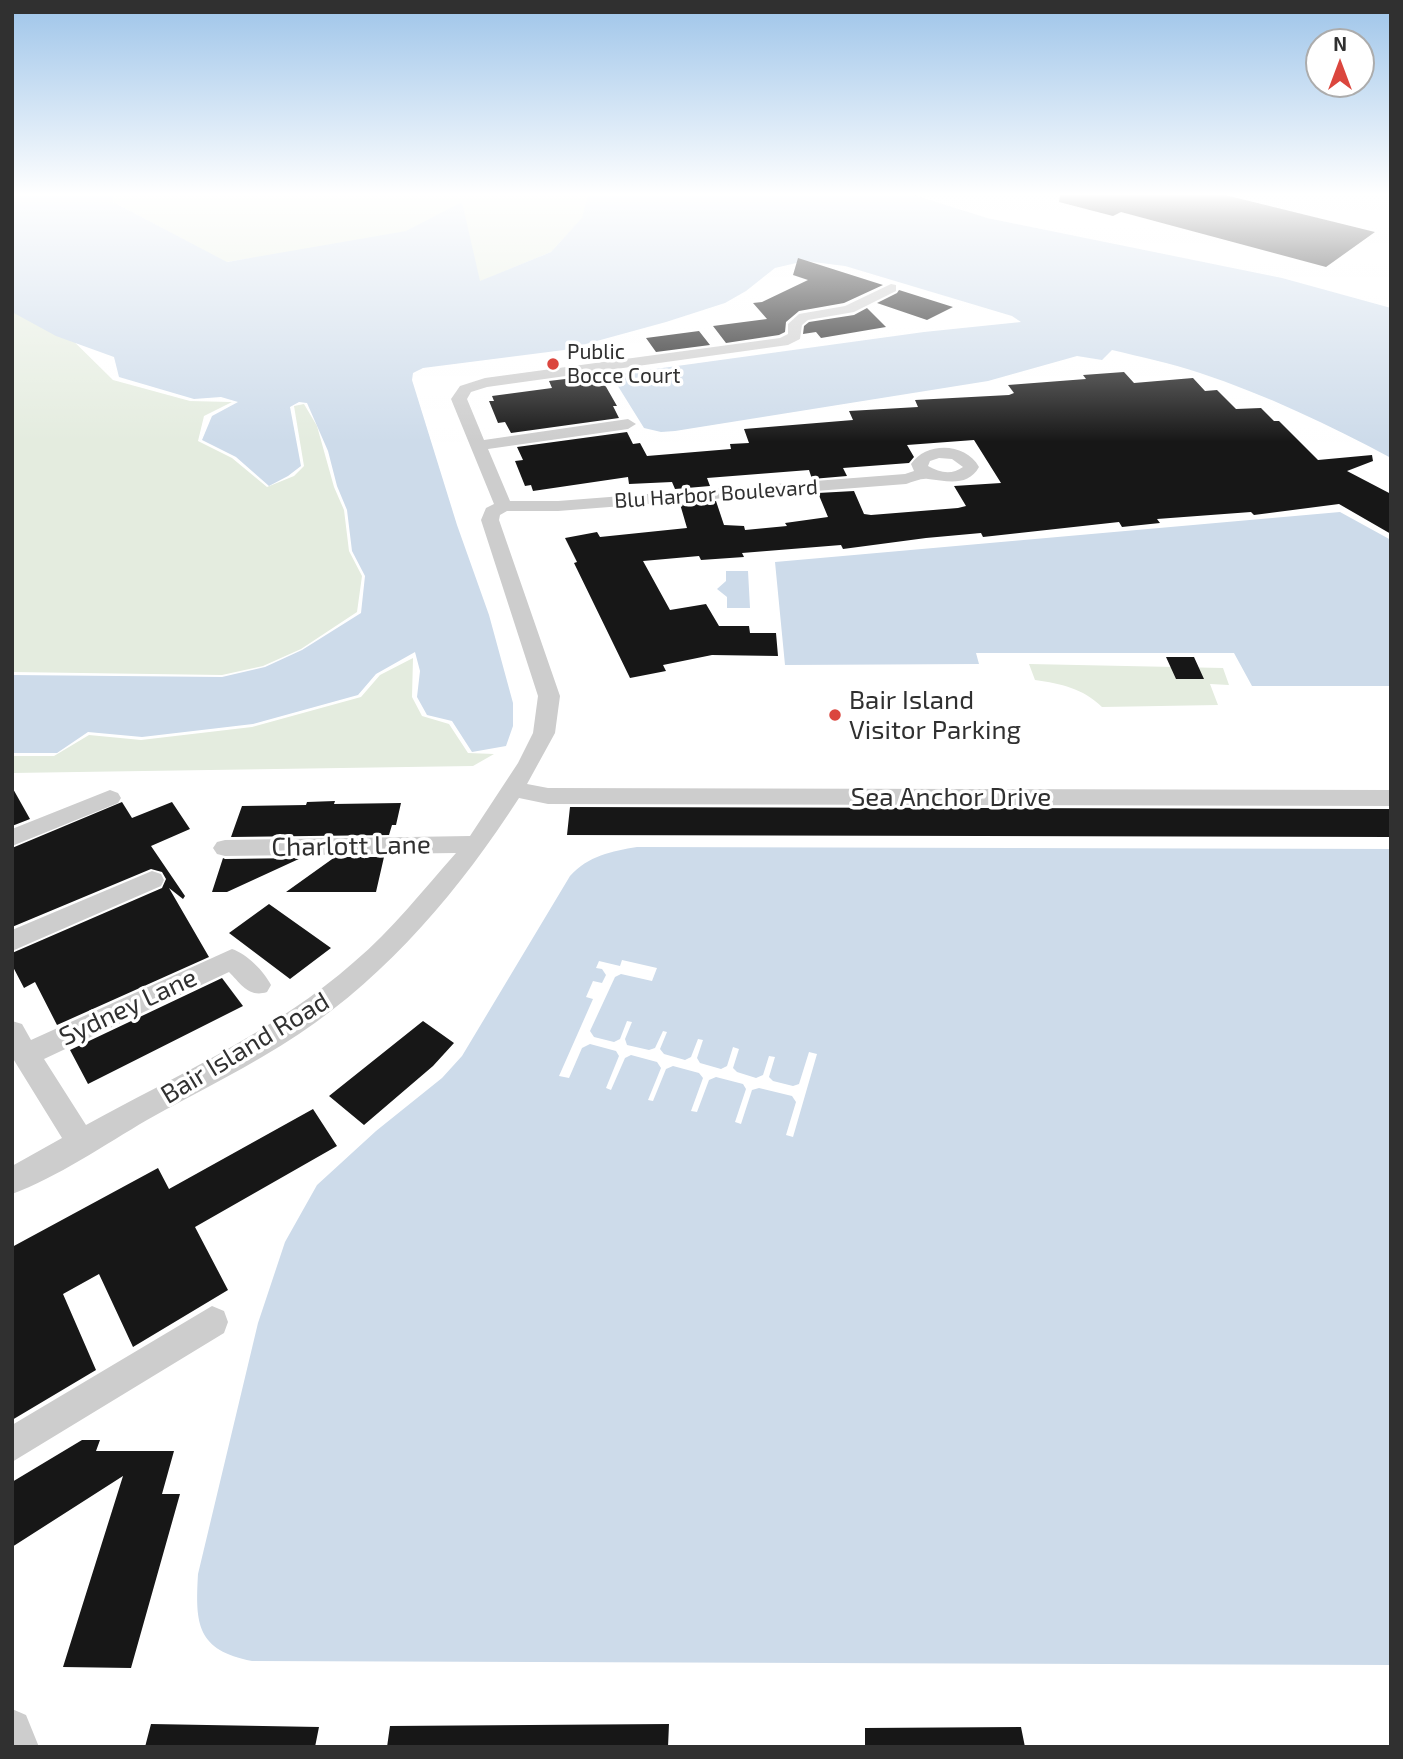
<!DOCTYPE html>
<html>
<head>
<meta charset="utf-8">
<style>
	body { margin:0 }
	#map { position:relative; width:1403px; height:1759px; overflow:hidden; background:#fff; font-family:"Exo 2",sans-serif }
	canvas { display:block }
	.frame { position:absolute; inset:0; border:14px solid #303030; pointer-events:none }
	.north { position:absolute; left:1305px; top:28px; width:70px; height:70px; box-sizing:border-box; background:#fff; border:2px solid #acacac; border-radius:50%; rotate:0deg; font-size:19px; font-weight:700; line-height:28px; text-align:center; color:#303030 }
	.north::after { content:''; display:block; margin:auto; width:24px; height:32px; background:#db463e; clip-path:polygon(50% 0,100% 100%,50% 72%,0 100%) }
</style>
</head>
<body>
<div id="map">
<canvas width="1403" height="1759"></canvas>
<div class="frame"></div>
<div class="north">N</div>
</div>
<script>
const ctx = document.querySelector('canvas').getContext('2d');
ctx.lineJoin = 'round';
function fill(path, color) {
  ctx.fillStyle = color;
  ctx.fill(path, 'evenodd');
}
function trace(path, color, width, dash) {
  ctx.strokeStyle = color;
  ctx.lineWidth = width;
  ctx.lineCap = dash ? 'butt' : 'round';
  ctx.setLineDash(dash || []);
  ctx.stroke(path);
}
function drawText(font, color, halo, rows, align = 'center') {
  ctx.font = font + ' "Exo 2",sans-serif';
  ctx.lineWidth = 7;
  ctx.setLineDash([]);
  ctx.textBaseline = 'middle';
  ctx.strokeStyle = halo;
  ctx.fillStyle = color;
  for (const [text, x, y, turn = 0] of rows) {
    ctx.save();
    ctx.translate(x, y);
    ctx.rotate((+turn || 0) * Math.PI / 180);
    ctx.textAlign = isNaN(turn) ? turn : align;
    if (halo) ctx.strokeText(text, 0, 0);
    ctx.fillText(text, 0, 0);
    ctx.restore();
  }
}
const green = new Path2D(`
	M113,195H621L566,236L551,252L479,282L476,268L251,258L226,262L113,202Z
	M12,300L47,315L113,380L190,401L232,402L204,416L198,441L232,458L267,487L294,476L304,466L294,406L304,404L317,426L334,487L344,510L349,551L362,576L357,612L301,649L263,666L222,675L12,672Z
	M413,658L412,697L422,716L449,724L468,753L494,754L473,766L12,773V756H54L89,735L141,740L252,727L361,697L380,675Z
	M1029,664L1223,668L1229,685L1210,684L1218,705L1102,707C1082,688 1062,684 1035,680Z`);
const water = new Path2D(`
	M12,195H113V202L227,262L406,231L462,202L480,281L551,252L582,218L588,195H914L987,218L1282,278L1391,308V458C1330,425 1266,395 1200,373C1171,363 1141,357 1112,350L1102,360L1077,356L988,381L675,431L661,432L644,428L616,383L626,373L924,332L1021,322L1012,316L845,266L805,261L775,268L746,291L725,303L666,322L564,350L423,368L413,373L412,380L457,525L489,615L513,703V726L506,746L472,752L452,721L427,715L417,697L420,671L415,652L376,674L358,695L253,724L142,737L88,732L57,753H12V675L222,677L265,667L302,650L361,613L365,576L352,551L347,510L337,486L328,451L307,403L299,402L290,407L301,466L288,476L269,486L236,457L202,440L212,416L238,402L221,397L194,399L119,377L114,357L56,336L12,312Z
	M1340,512L1391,540V686H1252L1234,653H976L979,664L785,665L775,562Z
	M726,571H748L750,608H727V597L717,589L726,581Z
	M637,847L1391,849V1665L252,1661C197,1650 195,1625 198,1574L258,1323L285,1242L317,1185L376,1131L442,1078L462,1056L570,876C588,856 612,851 637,847Z`);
const pier = new Path2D(`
	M622,960L657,968L652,981L621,974L615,977L590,1031L594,1037L614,1042L620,1039L627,1021L632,1022L625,1039L627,1045L649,1050L655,1048L663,1031L667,1032L660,1049L664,1054L685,1060L691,1057L698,1039L703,1040L697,1058L700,1063L721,1069L727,1066L733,1047L739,1049L733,1068L737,1072L756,1078L763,1075L769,1056L775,1057L769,1077L773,1081L793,1086L799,1084L809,1052L817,1054L793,1137L786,1135L796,1102L792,1096L759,1088L752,1090L741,1124L735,1122L746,1089L743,1084L716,1077L709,1080L697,1112L691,1111L703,1078L699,1073L673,1066L666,1069L653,1101L648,1100L661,1068L657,1062L631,1055L625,1058L611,1090L606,1088L619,1056L616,1051L590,1044L582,1048L569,1078L559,1076L593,999L586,997L593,981L602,983L606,975L602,969L596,968L599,961L620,966Z`);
const building = new Path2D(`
	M1060,195H1225L1375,232L1326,267L1121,212L1113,216L1059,202Z
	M798,258L883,285L844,303L799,311L786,322L785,332L779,335L726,343L713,326L767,319L753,303L762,302L808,280L793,275Z
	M899,290L953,307L927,320L877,303L897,293Z
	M867,308L886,327L821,338L816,332L803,334L804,326L809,322L854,315Z
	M699,331L710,345L656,352L646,338Z
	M1124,372L1134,383L1193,378L1205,391L1217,390L1236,409L1261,408L1274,421H1279L1318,460L1372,455L1373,461L1347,471L1391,494V534L1339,504L1254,515L1251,512L1157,519L1160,523L1122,527L1119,522L983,537L981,533L926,538L843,549L841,545L742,553L744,557L701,560L699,556L643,561L670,610L706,604L719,626H749L750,633H776L778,656L712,655L663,665L666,671L630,678L574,563L577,562L565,538L597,532L600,537L687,528L680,504L716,501L724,525L744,526L745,530L787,526L785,523L828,517L818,493L854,491L864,514L871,515L958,508L966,506L954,486L1001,483L974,440L907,445L914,457L909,463L843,468L847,476L812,479L809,470L707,478L710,486L675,489L672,482L629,484L628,477L533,491L531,485L525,486L515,461L523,460L517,447L627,432L633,444L640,443L647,456L731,449L730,444L749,443L744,429L853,420L849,411L918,407L915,400L1009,395L1014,393L1008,385L1086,379L1083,375Z
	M573,378L576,384L597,382L600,386L605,385L617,406H613L619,418L511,433L505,422L498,423L489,401H494L492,396L552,388L549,381Z
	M1166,657H1194L1204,679H1176Z
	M12,787L30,819L12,826Z
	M335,801L334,804L401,803L396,825H392L389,835L231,837L242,806L306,805L307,802Z
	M122,802L132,818L172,802L190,829L151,846L185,896L183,899L169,888L209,957L57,1025L35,982L24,988L12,965V953L162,888L166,879L162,872L151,869L12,927V848Z
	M570,807L1391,809V837L567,835Z
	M335,857H384L376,892H286Z
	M223,858L225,859L301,858L227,892H212Z
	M269,904L331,948L290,979L229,933Z
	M222,978L243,1006L88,1084L70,1050Z
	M423,1021L454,1043L433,1066L364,1125L329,1096Z
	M313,1109L337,1146L195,1227L228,1290L133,1347L99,1274L63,1294L96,1370L12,1420V1247L158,1168L169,1189Z
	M82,1440H100L96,1451H174L162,1494H180L131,1668L63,1667L123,1476L12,1547V1482Z
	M151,1724L319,1727L315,1747H145Z
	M669,1724L668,1747H387L390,1726Z
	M1021,1727L1025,1747H865V1728Z`);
const minor = new Path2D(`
	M891,284L896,285V291L854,312L808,320L802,325L800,339L788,345L487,387L471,392L467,399L484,440L628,419L636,424L628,429L488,449L510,501H558L905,474L914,471L911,464C926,442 965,442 979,467C968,487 947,481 928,479C921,478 913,482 906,484L558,511H507L500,515L499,520L560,696L555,733L527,784L548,788L1391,790V806L548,804L519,798C461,888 389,974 299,1034C251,1066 197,1092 147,1120C106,1144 56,1178 12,1194V1166L62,1138L12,1057V1021L22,1024L31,1040L232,949C247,954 264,971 271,985L267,992C249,998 241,984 229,972L44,1059L86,1125C177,1075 276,1031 354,962C392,930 423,890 456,853L225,856L217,854L213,848L217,842L225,840L470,836L518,763L533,733L538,696L481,520L486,508L494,504L451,399L460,386L485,378L780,338L788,334V324L799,314L845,306ZM939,458L952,459L963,467C952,475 940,473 928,466L930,461Z
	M110,790L118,793L121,798L118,803L12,846V829Z
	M152,871L161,874L164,880L161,886L12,951V930Z
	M212,1306L224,1311L228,1322L224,1333L12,1462V1425Z
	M12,1709L26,1715L39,1747H12Z`);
const markers = [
	[553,364,7,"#db463e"],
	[835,715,7,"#db463e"]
];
const farPoinames = [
	["Public",567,352],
	["Bocce Court",567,376]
];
const farStreetnames = [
	["Blu Harbor Boulevard",716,494,-4]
];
const poiNames = [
	["Bair Island",849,700],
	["Visitor Parking",849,730]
];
const streetNames = [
	["Sea Anchor Drive",951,797],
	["Charlott Lane",351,846,-1],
	["Sydney Lane",128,1007,-25],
	["Bair Island Road",245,1048,-31]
];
fill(green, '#e4ecdf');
fill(water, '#cddbea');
fill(pier, '#fff');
fill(building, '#171717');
fill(minor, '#cdcdcd');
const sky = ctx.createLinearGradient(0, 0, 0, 442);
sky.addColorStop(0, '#9dc4e9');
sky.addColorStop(0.44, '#fff');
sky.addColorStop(1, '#ffffff00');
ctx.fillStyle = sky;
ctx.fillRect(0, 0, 1403, 442);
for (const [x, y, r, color] of markers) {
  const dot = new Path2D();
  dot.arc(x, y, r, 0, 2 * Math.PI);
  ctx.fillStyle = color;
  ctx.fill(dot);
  trace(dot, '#fff', 2.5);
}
drawText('21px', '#303030', '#fff', farPoinames, 'left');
drawText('21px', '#303030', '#fff', farStreetnames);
drawText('26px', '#303030', '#fff', poiNames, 'left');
drawText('26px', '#303030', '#fff', streetNames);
</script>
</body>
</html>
